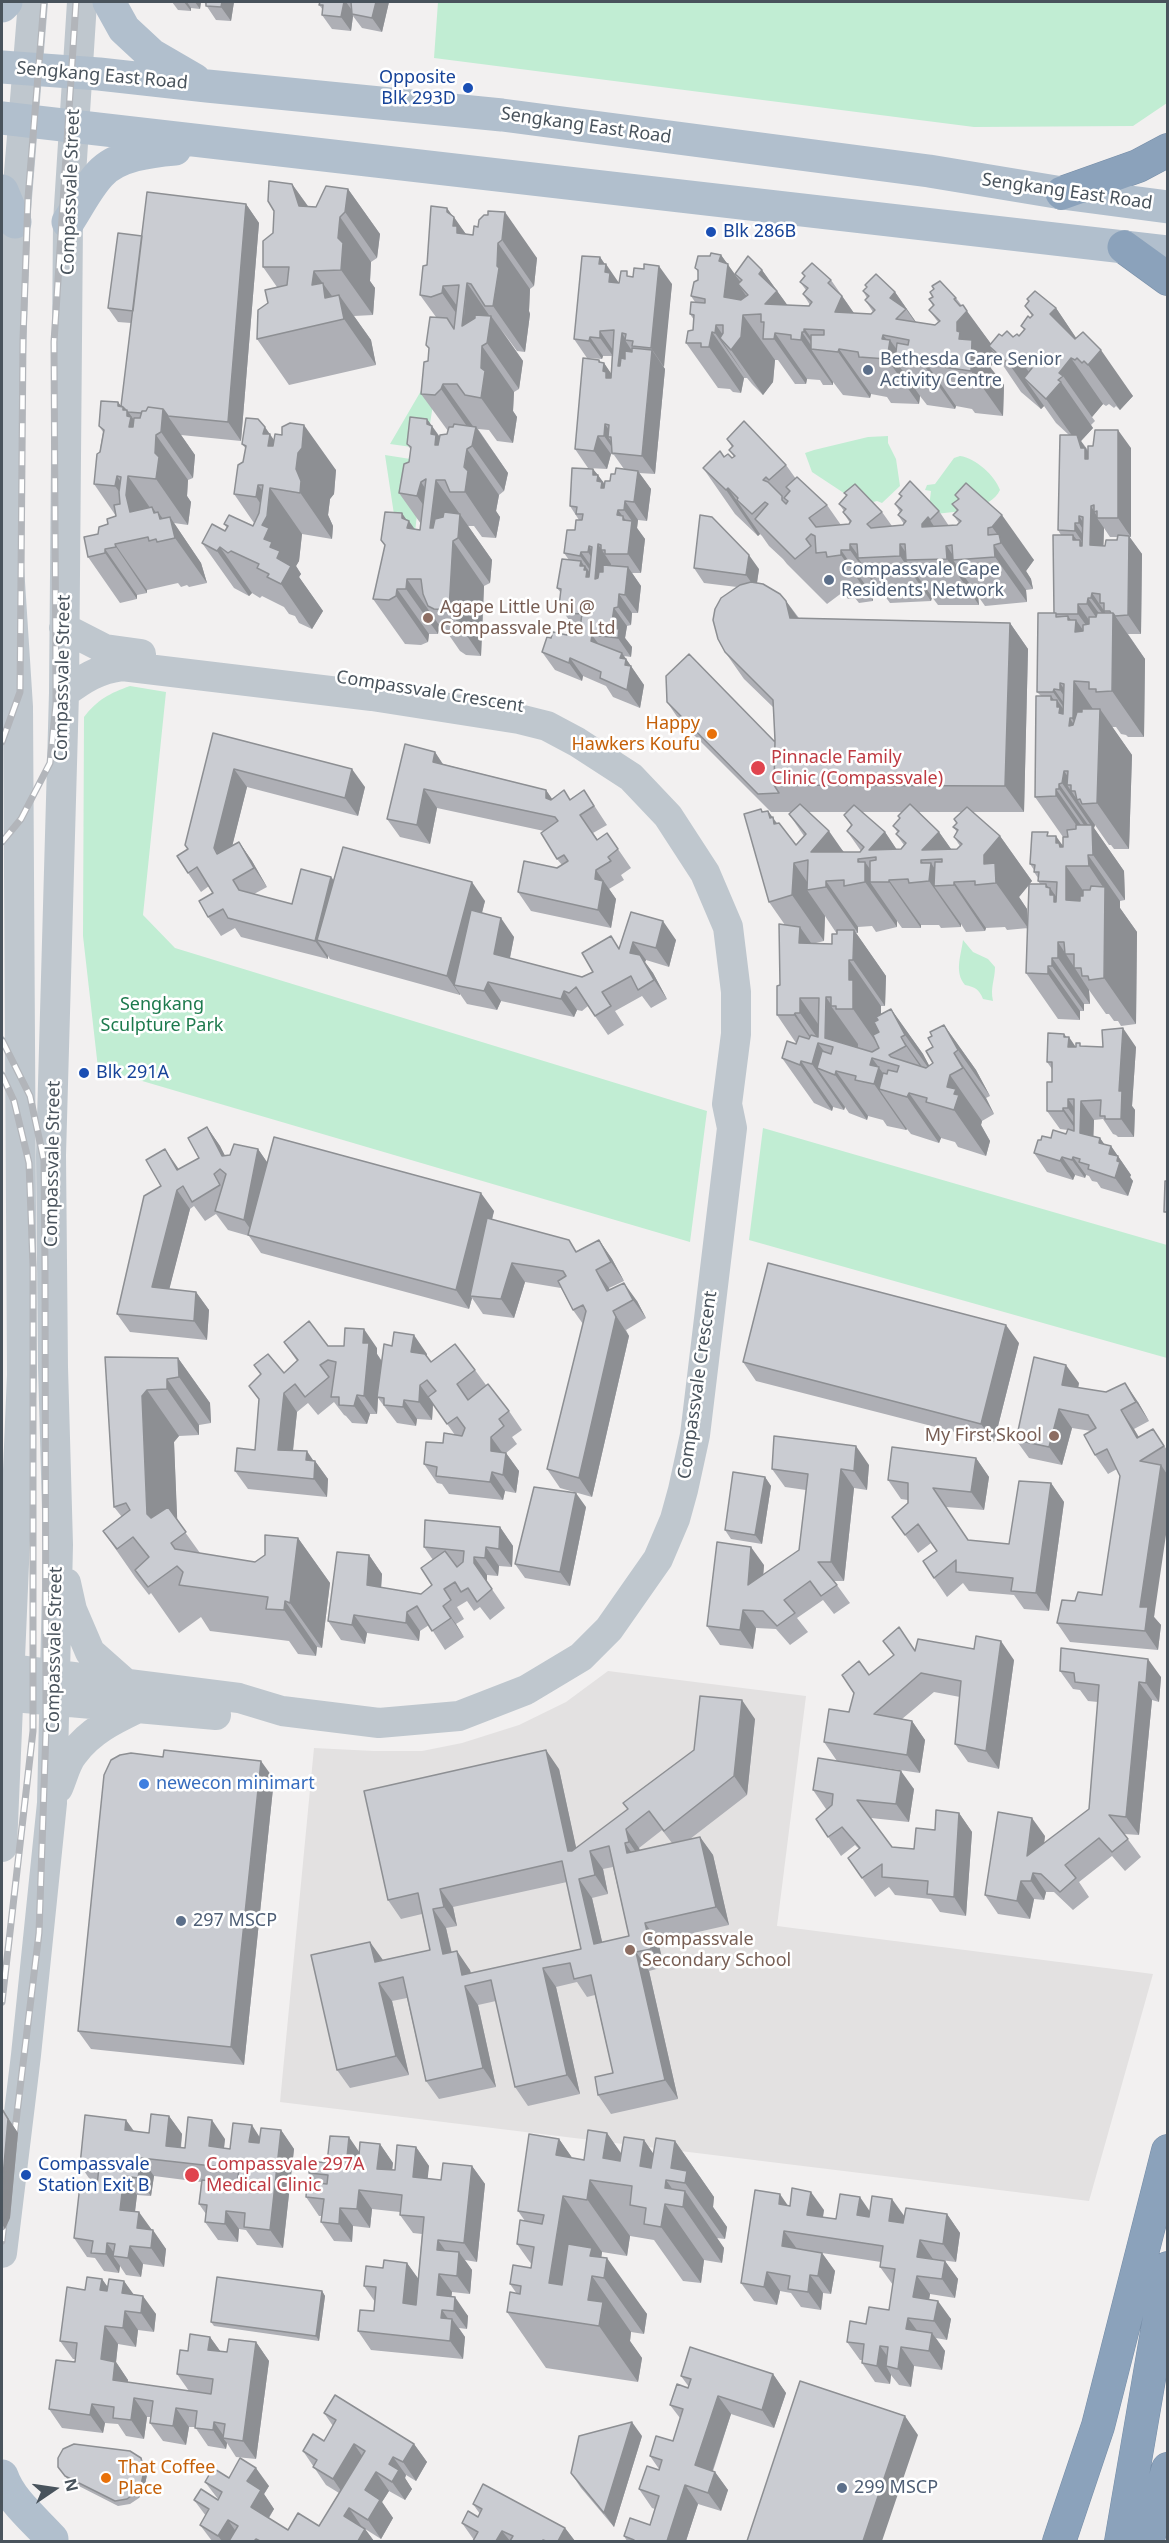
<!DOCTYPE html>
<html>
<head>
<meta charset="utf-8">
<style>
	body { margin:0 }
	#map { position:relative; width:1169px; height:2543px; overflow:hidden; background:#f2f0f0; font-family:"Noto Sans",sans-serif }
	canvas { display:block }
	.frame { position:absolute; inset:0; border:3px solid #49535c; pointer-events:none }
	.north { position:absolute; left:24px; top:2459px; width:60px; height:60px; -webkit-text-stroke:4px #fff; paint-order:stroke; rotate:77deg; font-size:16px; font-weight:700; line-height:24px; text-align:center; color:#49535c }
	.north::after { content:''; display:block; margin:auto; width:21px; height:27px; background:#49535c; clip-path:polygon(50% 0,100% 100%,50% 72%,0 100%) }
</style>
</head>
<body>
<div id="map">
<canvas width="1169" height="2543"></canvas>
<div class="frame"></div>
<div class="north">N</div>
</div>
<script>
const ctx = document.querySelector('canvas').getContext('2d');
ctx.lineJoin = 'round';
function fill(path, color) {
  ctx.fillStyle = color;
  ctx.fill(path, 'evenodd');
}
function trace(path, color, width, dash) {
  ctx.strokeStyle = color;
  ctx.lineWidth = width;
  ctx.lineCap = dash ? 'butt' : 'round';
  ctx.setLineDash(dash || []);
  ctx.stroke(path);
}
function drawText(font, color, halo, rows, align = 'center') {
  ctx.font = font + ' "Noto Sans",sans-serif';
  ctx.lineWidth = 5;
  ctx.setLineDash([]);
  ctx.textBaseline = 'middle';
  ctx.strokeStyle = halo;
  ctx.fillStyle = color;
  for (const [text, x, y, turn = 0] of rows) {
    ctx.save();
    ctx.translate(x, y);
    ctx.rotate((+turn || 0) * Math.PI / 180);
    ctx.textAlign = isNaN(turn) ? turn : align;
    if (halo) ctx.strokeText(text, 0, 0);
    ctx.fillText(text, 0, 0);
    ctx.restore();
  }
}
const education = new Path2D(`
	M608,1671L806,1696L777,1926L1153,1974L1089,2201L280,2102L314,1748L374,1751H422L462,1743L519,1725L566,1702Z`);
const green = new Path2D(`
	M438,2H1167V103L1133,126L974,127L434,58Z
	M425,384L435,392L426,449L390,444Z
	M888,436V443L896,459L900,486L882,503L877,501L862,505L812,472L805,453L814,450L868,437Z
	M385,455L423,461L413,550L400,554Z
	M960,456C976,458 995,476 1000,490C990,511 954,512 934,514L929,507L931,491L925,490L927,485L935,484L954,458Z
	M130,686L166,692L143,915L175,948L707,1111L690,1242L98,1068L83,936L84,717C97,700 110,693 130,686Z
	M963,940L973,952L988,959L995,967C995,980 990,987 993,1001L983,999C979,989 975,987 965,985C954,972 961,956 963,940Z
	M763,1128L1167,1245V1358L749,1240Z`);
const minor = new Path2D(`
	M64,628L105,649L141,654
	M66,1583L72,1610L90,1652L125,1683
	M2,1668L239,1698L282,1711L379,1723L459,1716L526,1690L581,1657L609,1629L658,1559L675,1519L683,1490L695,1435L732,1128L727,1104L736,1034V992L728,927L705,873L668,816L631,777L577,742L547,726L519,719L372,696L122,666C98,669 83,679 64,693
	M2,1696L216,1715
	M58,1788C63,1777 66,1762 74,1753C91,1730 115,1719 140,1707
	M2,1847L22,1375L18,707L8,551L9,420L15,222L33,2
	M2,2253L26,2055L52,1803L58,1545L53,1367L51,1155L64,693L68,222L82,2`);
const major = new Path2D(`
	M109,2L124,29L152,55L195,80
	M2,6L6,2
	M2,67L99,74L207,86L502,115L929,171L1062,193L1168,207
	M2,118L1168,252
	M2,191L15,222
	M68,222C78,207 87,188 100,174C117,155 151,151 175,149
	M2,2476C10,2500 35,2520 52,2539`);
const highway = new Path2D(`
	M1062,193L1138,166L1168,150
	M1124,247L1168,279
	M1059,2542L1098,2426L1168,2151
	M1121,2542L1168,2268
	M1147,2542L1168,2469`);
const rail = new Path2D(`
	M2,742L20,692L23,339L28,198L44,2
	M2,842L21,819L50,763L56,703L54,342L76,2
	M2,1040L30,1096L44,1161L45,1268L46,1730L39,1933L13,2146
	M2,1075L14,1101L29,1163L33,1266V1731L2,2002
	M2,2241L5,2214`);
const wall = new Path2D(`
	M172,2H201L200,9L191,8V11L178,10Z
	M204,2H234L231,21L216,20Z
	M320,2H389L382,32L362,28L353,16L351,31L332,29L322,15L323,10L319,5Z
	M292,184L308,206L316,207L348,189L380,234L377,258L371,262L370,281L375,288L373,315L354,316L371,340L376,365L289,385L257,339L268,303L277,287L263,267L273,233Z
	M246,204L259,223L241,441L181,435L195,455L193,478L188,480L187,496L191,502L188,525L174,523L201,563L207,583L189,587L187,585L181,587L178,583L147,590V593L137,595V599L120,603L88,557L98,534L116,516L94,484L103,432L99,426L118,402L121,406L131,323L118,322L108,308L142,236Z
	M452,216L466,234L473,235L474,226L537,258L534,286L530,289L529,311L530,314L525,352L517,351L501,329L523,361L519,389L514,392L513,411L517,417L513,443L497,441L489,430L478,429L508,473L504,491L499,495L496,511L500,517L496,538L482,537L474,526H468L492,560L490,583L484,586L481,656L466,655L460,651L442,625H439L438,634H429L428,642L421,645L405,644L373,599L385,546L381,540L407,520L414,529L420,530L421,524L399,493L409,462L411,450L407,444L427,419L440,437L447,434L448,431L421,394L428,361L429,349L426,345L436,317L420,295L427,265Z
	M721,255L740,282L735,274L762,270L787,305L809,306L810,305L803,294L806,290L800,282L831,280L854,313L871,314L873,312L865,300L867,298L863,291L867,288L865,285L895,292L916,322L935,325L938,322L929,310L933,306L929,299L956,298L991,344L1002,336L1013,337L1019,336L1024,330L1021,326L1032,316L1025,306L1029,302L1027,299L1056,308L1076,338L1133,396L1120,410L1116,406L1114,408L1109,404L1106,406L1103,404L1092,417L1095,421L1091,425L1093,428L1081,441L1088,450L1131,448V537H1129L1142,554L1141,634H1128L1145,659L1144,737H1128L1126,735L1121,734L1116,727H1112L1132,755L1129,849H1114L1111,845H1109L1095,825L1094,828L1124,871L1125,900L1120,901V908L1137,932L1136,1024L1121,1026L1118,1021H1114L1109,1014H1106L1089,990L1090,1004H1084V1011H1080V1020L1058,1019L1026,973L1029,885L1019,897L1027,909L1028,928L1007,930L1005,927L986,928L985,931L966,932L961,924V927L941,928L939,925H921V928H902L897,921V927L876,932L872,926L858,927V933H856L886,976L885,1006H881V1014L891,1009L923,1054L929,1066L933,1063L932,1036L944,1025L976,1070L990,1096L986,1098L994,1114L982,1121L981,1125L990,1141L986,1156L958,1147L955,1142L941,1138L939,1143L911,1134L907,1129L906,1130L887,1126L883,1120L868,1116L867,1120L849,1113L845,1107L844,1110L833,1107L832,1111L814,1103L782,1058L796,1043L777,1015L780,985L785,925L769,902L761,809L763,812L768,811L777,823L796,845L804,836L789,814L791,812H771L680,721L667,702L775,742L774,708L744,679L725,652L737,587L704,583L694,568L759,569L757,583L786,601L799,618L1010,623L1028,649L1024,812H972L1000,836L1032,881L1029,884H1040L1038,881V878L1034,872V870L1030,864L1050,836L1063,845V837L1035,797L1041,696L1037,692L1054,613L1061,535L1058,530L1069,435L1056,423L1044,406L1041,409L1021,392L998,358L990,367L1004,385L1003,416L975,413L972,409L956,406L955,409L927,405L920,396L919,404L891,403L887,397L871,394L870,398L843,395L833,382V385H823L820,380L807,379L806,384H795L778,360H775L773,382L763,395L752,384L747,378H744L741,393L733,392L730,389L718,388L686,343L693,330L694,320L690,314L695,302L691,296L698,280V272L695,268L710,256ZM1104,528L1110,537H1118L1117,540L1105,546H1103ZM808,812H847L844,815L851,825L847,831L861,851L860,852H844ZM862,812H902L898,816L900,818L893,826L898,833L896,834L904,845L901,849H896L885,832ZM919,812H962L957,823L953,827L957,832L954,837L960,846L957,849H951L939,832ZM825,916L837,934L832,944L816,943L824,941Z
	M600,257L618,283L631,277L672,284L663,366L665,369L655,474L639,473L651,489L647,521L638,520L637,528L645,539L641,573H632L641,586L638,613H632L631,625L627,626L625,638L632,647L631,657L624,656L644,685L640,708L613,697L606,686L583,676L582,681L555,670L542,652L551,638L567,635H579L580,632L574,625L572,624L559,606L561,593L557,588L569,560L564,553L579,520L570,506L593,469L605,484L610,481L615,474L624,469L614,455L611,454L607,469L588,468L575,449L601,363H604L611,374L612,356H603L602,359L587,358L574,339Z
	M727,439L786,465L796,479L827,505L841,525L849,524L850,523L843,512L844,511L839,504L846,496L844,493L882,512L892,526L903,525L904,524L898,515L900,512L895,504L901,497L899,494L939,511L949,526L957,525L959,523L953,515L957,511L952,504L958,499L955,495L1034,560L1026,571L1031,579L1033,589L1026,590L1027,602L985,606L978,596L979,605H938L932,597L931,601L890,603L882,592V595L873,596V601L859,603L855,598L848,599L843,592L827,604L787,564L783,559L769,546L762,536L760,534L758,536L735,514L703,468L724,457L732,458L734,457L729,450L732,447Z
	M274,440L336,470L334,494L330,499L328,515L333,526L332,539L302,534L299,561L296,566L301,574L299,577L323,611L312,629L299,623L295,616L289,614L284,607L262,596L260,598L252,593L249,596L234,588L202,543L225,531L227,528L224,524L253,526L254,523L234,494L243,462L246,449L242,444Z
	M213,733L365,787L358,816L247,787L232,846L239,842L252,861L267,887L254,894L292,904L331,877L334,880L485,901L482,913L514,937L510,958L582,977L593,972L619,948L631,912L676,940L669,967L646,960L645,962L653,973L667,999L651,1008L642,996L615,1011L624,1025L608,1035L588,1006L582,1011L577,1010L574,1017L501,1001L497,1010L467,1004L460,994V995L330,959L328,956V959L241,937L235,928L221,936L208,917L213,893L209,886L201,892L188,873V849Z
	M435,752L443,764L546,790L552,799H570L584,790L607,825L593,833L598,840L607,833L631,868L621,875L624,880L609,889L616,899L611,928L531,911L518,892L562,865L557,859L544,831L437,808L430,844L400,837L387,819Z
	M1064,1034L1075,1047H1136L1132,1106L1135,1110L1134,1137H1118L1116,1135L1113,1134L1103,1119L1094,1120L1093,1136L1100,1138L1104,1145L1111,1146L1131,1175L1130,1177L1133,1181L1128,1196L1101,1188L1097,1182L1092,1181L1089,1176L1086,1175L1085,1178L1075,1175L1073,1180L1047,1172L1034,1153L1041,1140L1066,1134L1068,1130L1060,1129L1047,1111L1052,1082V1069L1047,1062Z
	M207,1127L220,1146L225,1156L258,1149L267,1162L494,1211L492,1220L577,1251L599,1240L612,1259L624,1281L609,1288V1290L637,1301L646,1318L626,1330L629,1336L592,1497L560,1488L547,1469L583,1324L573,1310L561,1288L525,1282L514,1318L483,1314L472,1298L469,1309L261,1253L249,1236L228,1230L216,1214L205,1221L194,1206L190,1209L169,1289L196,1292L209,1310L207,1340L130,1332L117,1314L161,1186L179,1169L199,1158Z
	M284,1342L328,1346L377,1348V1354L382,1361L427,1354L426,1356L431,1362L475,1370L486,1385L509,1411L522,1430L512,1437L517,1444L506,1453L519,1471L516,1493L505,1491L503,1500L449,1494L442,1484L437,1483L424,1464L443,1443L455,1435L433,1404L432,1420L417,1419L416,1426L397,1423L378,1398L377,1414H370L367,1424L352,1423L346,1416L344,1415L334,1402L318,1415L308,1403L297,1412L293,1451L315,1461L328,1479L327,1497L248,1489L235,1471L255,1450L259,1400L249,1386L261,1375L254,1365L284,1373L297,1361Z
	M1019,1343L994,1442L756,1381L743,1362Z
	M105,1357L178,1358L210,1403L211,1423L199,1425V1435L179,1436L174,1442L177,1521L200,1553L255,1562L298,1538L330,1583L322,1648L317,1647L316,1656L298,1654L289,1641L210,1631L201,1617L179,1633L151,1593L149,1595L135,1577L103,1531L122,1517L114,1507Z
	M1079,1383L1078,1388L1138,1402L1149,1421L1134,1429L1139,1437L1153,1429L1167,1450V1470L1166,1471L1154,1617L1161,1625L1158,1650L1070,1642L1057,1623L1075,1601L1102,1595L1120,1476L1117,1469L1108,1474L1095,1455L1091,1431L1072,1428L1062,1465L1029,1458L1016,1440Z
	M976,1458L989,1477L984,1510L946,1507L968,1540L1009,1544L1051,1483L1064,1502L1049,1611L1024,1609L1014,1595L969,1591L963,1583L947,1597L934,1578L937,1551L931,1543L918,1553L892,1517L908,1503V1500L901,1499L888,1480Z
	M869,1465L867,1490L854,1488L844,1581H834L850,1603L834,1614L823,1600L797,1618L808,1632L790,1645L776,1629L756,1628L753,1649L720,1645L707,1626L764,1565L763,1575L799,1550L806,1490L785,1487L772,1469Z
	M765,1477L771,1486L762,1544L731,1539L725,1530Z
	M586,1507L570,1586L525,1578L515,1564Z
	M500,1527L513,1546L512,1567L499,1566L498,1576L487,1575V1582L505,1608L490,1620L480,1607L474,1611L467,1601L457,1607L464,1619L456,1624L464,1637L445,1650L429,1625L420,1631L419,1641L367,1633L365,1644L341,1640L328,1621L369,1555L382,1574L381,1588L421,1594L432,1585L433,1560L424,1547Z
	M883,1641L915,1651L1014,1660L999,1769L968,1762L955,1744L960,1697L934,1692L902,1719L912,1721L925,1740L920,1773L872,1766L914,1789L909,1822L871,1818L892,1847L914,1849L935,1830L959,1813L972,1832L966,1916L940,1912L931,1899L895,1895L889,1887L875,1897L848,1858L859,1849L855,1845L841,1856L816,1819L828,1809H826L813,1790L837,1761L824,1742L849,1712L869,1675L894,1655Z
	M1060,1671L1161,1677L1159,1702L1152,1700L1139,1835L1124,1834L1141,1857L1125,1871L1112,1856L1079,1882L1089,1897L1073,1910L1054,1892H1046L1044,1900L1034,1899L1030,1919L998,1914L985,1895L1045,1836L1044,1843L1089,1809L1098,1702L1088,1701L1080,1690L1073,1689Z
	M755,1719L747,1795L690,1839L700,1837L713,1855L729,1925L658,1941L664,1967L649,1971L678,2099L611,2114L598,2095L613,2073L595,1995L587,1997L577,1982L556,1987L580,2094L528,2106L515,2087L496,2001L478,2005L496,2087L439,2099L426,2081L407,1998L392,2001L409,2075L350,2088L337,2070L383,1960L430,1950L422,1914L401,1919L388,1900L559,1769L576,1848ZM662,1830L672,1843L640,1850L639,1848ZM613,1867L629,1936L602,1942L592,1898L608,1894L603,1869ZM567,1882L581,1949L471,1973L470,1970L452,1953L446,1928L457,1926L453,1907Z
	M274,1779L244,2065L91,2049L78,2031Z
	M2,2109L18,2133L10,2218L5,2229L2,2231Z
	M169,2116L182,2134L181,2148H185L225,2139L224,2148L230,2149L281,2130L294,2149L283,2248L257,2245L246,2230L239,2229L238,2242L218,2240L205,2222L206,2214L199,2204L201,2182L154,2176L151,2196L137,2195L135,2211L152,2230L166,2249L164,2267L143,2264L141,2277L126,2275L120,2266L119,2273L104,2271L95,2258L87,2257L74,2238L97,2184H93L80,2165L126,2120L134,2131L149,2133Z
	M607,2133L621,2154L644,2140L653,2154L675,2141L714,2197L713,2207L727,2227L725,2239L717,2238L724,2248L722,2263L704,2260L701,2283L683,2281L654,2240L630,2236L627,2256L602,2252L601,2257L647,2314L644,2334L631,2332L630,2341L642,2358L638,2382L546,2368L507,2312L517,2294L510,2284L531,2268L532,2265L517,2244L525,2221L518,2211L559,2139L572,2158L584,2160Z
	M380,2144L393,2163L392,2170H395L416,2147L429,2166L427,2178L441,2180L472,2166L485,2184L477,2262L465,2260L472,2270L470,2294L452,2292L451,2297L468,2316L467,2329L459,2328L465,2337L463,2359L371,2350L358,2331L374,2311L375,2302L364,2286L383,2268L407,2263L418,2279L422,2234L413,2233L400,2215V2212L372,2209L370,2228L353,2226L352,2242L334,2241L321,2222L322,2216H319L306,2197L315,2182L309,2173L327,2163L359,2153Z
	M788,2205L824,2210L823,2217L836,2219L869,2211L904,2216L947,2214L960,2233L956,2262L933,2259L945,2261L958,2279L955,2298L930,2294L929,2300L951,2319L947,2340L936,2338L945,2351L942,2370L914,2366L911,2387L899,2385L891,2375L890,2384L875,2382L862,2363V2360H860L847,2342L866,2324L889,2310L893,2285L880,2267L881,2262L822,2253L835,2271L831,2294L823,2293L821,2310L801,2307L791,2293L780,2291L777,2305L754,2301L741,2283Z
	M102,2279L108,2288L124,2281L133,2295L156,2314L154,2332L138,2330L136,2347L118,2344L116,2362L128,2380V2383L189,2391L177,2374L188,2351L210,2337L220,2351L227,2352L256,2342L269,2361L256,2459L236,2457L227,2443L226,2449L208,2446L195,2427H189L186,2445L163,2441L150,2423L151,2417H147L144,2439L126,2436L118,2424L105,2423L103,2433L62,2428L49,2409L75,2362V2359H73L60,2341L85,2290Z
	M322,2291L325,2296L319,2341L214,2326L211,2322Z
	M773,2374L786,2393L774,2428L731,2414L713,2471L715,2472L728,2490L721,2511L698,2504L686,2541H627L624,2536L650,2525L655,2509L652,2508L639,2489L659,2470V2469L650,2456L673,2441L680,2418L670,2405L689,2387L681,2376Z
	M324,2413L414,2444L427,2462L416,2481L406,2475L405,2478L412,2489L405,2500L389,2491L382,2502L393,2518L381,2539L362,2527L365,2529L374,2541H212L200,2525L206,2516L194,2500L218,2499L205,2482L229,2478L269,2486L264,2494L274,2509L269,2518L288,2530L319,2526L339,2493L326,2485L303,2451L324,2441L333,2426Z
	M642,2436L614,2527L581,2488L571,2473Z
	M144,2463L147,2475L144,2489L139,2498L130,2504L118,2506L69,2481L58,2467Z
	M473,2504L565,2528L575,2541H473L474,2540L462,2523L478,2517L480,2514Z`);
const shadedWall = new Path2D(`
	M184,2H187L191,8V11Z
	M195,2H201L200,9Z
	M222,2H234L231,21L221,7Z
	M344,2H346L354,13L352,14L353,16L351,31L341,17Z
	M376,2H389L382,32L372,18Z
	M292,184L324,229L299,206Z
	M348,189L380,234L377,258L345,212Z
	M246,204L259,223L241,441L228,422Z
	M447,208L454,218V217L486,263L457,233L447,212Z
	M505,212L537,258L534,286L502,240Z
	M340,217L371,262L370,281L375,288L373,315L341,270L338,238Z
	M498,243L530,289L529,311L530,314L525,352L493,306Z
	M721,255L760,309L748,295L738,284L759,314L743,315L775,360L773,382L763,395L731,350L720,338L747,378L715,333L716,325L732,348L724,297L719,261Z
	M600,257L606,266V264L619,283L609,282L599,264Z
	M659,266L672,284L664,367L651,348Z
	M762,270L820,350H817L804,332H802L814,350L811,349L833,382V385L801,340L765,304L759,274Z
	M314,271L342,310L339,295L371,340L376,365L344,319L312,285Z
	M467,283L491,318V316L523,361L519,389L487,343L482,346L514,392L513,411L517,417L513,443L481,398L462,326L463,323L442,293L443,286L464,316Z
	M895,292L927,338H926L906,309L890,298Z
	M842,296L874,342L835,312Z
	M1056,308L1087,354L1050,314Z
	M967,311L997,352L989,346L998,358L990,367L1004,385L1003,416L971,371L959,339L957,331V322Z
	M600,331L613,350V356L600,338Z
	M712,332L744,378L741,393L709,347Z
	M622,333L626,340H625L634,354L631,385L618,366Z
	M775,333L807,379L806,384L774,339Z
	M883,335L890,344V340L905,361L895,360L920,396L919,404L887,359L882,339Z
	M590,337L603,356L602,359L589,341Z
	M839,349L871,394L870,398L838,352Z
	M652,350L665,369L655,474L642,456Z
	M1101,350L1133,396L1120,410L1088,365Z
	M1017,355L1047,398L1061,382L1093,428L1081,441L1098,467L1085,459L1078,444L1046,399L1024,378L1044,406L1041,409L1009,364Z
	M1071,358L1103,404L1092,417L1063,376L1059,373Z
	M599,360L603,366L604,363L617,382L606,378L599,362Z
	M924,360L956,406L955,409L923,364Z
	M443,384L475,429L473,435L441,389Z
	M118,402L123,409V407L127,410L155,450L156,435L188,480L187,496L191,502L188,525L156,479L118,406Z
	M163,409L195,455L193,478L161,432Z
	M427,419L464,472L467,449L499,495L496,511L500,517L496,538L465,492L435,445L427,424Z
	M605,424L618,443L611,437H608L618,451L616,453L604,436Z
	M304,425L336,470L334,494L330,499L328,515L333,526L332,539L268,446L263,434L265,427L297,473L296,469L298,453Z
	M476,427L508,473L504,491L472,446Z
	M1118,430L1131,448V537L1118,518Z
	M598,436L611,454L607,469L594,451Z
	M593,469L598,475L611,494L601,488L593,475Z
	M638,471L651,489L647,521L634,502Z
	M117,476L126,490L128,476L153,512L152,507L160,518L158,512L174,534L170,517L201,563L207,583L175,538L156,539L130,512L128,504L115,486Z
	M436,480L492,560L490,583L458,538L453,541L484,586L481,656L449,610L430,528L431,516L417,496L421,482L433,500Z
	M258,485L269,500L270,488L302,534L299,561L296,566L301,574L299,577L323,611L312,629L281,584L264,539L262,525L267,513L256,497Z
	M728,488L760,534L758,536L726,490Z
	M625,501L638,520L637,528L645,539L641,573L628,554L617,515L618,510L631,527L632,521L624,510Z
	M1091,506L1098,518H1097L1104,528L1103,564L1090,545V540L1079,523V516L1090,533Z
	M402,513L408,522L409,521L441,566L407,528L402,518Z
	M1002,515L1034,560L1026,571L1031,579L1033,589L1001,543L1000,538L992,527Z
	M928,517L956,560H953L978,596L979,605L947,559L922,527V524Z
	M1075,523L1088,542V550L1075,531Z
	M1073,535L1080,544V540L1093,558L1073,540Z
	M1129,536L1142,554L1141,634L1128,615Z
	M115,544L147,590V593L116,547Z
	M598,544L611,564L608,597L595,579L596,564L588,552L589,546L597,558Z
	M850,544L860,558H858L882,592V595L850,550Z
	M900,544L911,560H906L932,597L931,601L900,556Z
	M994,545L1026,590L1027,602L995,557Z
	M220,547L252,593L249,596L217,551Z
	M105,549L137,595V599L105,553Z
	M841,550L873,596V601L841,555Z
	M581,552L594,570L593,574L580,556Z
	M749,555L759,569L756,589L746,575Z
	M581,561L585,567V566L598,584L586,577L580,566Z
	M628,567L641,586L638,613L625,595Z
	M407,579L439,625L438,634L406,589Z
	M397,589L429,634L428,642L396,596Z
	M1092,593L1105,612L1104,616L1091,598Z
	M619,594L632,613L631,625L618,607Z
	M1088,598L1101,616L1100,623L1087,604Z
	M786,601L805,628L790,618Z
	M1078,604L1091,623V632L1078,614Z
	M614,608L627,626L625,638L632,647L631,657L611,628Z
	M1113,613L1145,659L1144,737L1112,691Z
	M1068,616L1076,627V620L1108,666L1107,677L1068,620Z
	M1010,623L1028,649L1024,812L1005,786Z
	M592,635L605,653L591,641Z
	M622,653L644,685L640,708L627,690L620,658Z
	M570,658L583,676L582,681L569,663Z
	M1074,681L1099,718L1100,709L1132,755L1129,849L1097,803L1059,713L1051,700V696L1057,704V700L1098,759V755L1053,692L1054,689L1073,716V709L1060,690V683L1073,702Z
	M435,752L447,771L433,762Z
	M234,769L247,787L227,867L214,848Z
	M352,769L365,787L358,816L345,798Z
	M1064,771L1087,804L1071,785H1067L1095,825L1094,828L1124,871L1125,900L1093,855L1092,827L1062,783Z
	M1059,784L1091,829V835L1059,789Z
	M424,789L437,808L430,844L417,825Z
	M1056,789L1088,835V842L1056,796Z
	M546,790L559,809L546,798Z
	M768,811L803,861L770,818Z
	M829,831L861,877L844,880L811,852Z
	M885,832L916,878L908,879L876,857L869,850Z
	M939,832L971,877L942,859L922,850Z
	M1000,836L1032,881L1019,897L1027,909L1028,928L996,883L984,864V855Z
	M1056,836L1077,866L1056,843Z
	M239,842L252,861L267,887L254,868Z
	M1088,855L1120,901V908L1137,932L1136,1024L1104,978L1105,890L1089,866Z
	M858,859L865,869V862L879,882H870L897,921V927L865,882L858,862Z
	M921,860L930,872L931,863L946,886H934L961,924V927L929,881Z
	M794,863L812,889L807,890L825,916L824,941L792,895Z
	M1066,866L1098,912L1066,900Z
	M596,870L616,899L611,928L598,910L595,879Z
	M331,877L344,895L317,940L328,956V959L315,941Z
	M889,880L921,925V928L889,882Z
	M826,881L858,927V933L826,887Z
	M472,882L485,901L462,987L454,985L460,994V995L447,976Z
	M954,882L986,928L985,931L954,885Z
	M1046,884L1050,890V888L1082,933L1054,902L1046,887Z
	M501,918L514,937L507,972L494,954Z
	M663,921L676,940L669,967L656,948Z
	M800,927L832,973L799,943Z
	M854,930L886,976L885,1006L853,960Z
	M633,942L646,960L645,962L653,973L667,999L654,980L630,953Z
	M1058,942L1089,990L1090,1004L1058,958Z
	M1052,958L1084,1004V1011L1052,966Z
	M849,960L881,1006V1019L885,1055L853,1009L849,980Z
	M1048,966L1080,1011V1020L1048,974Z
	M488,982L501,1001L497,1010L484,991Z
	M564,991L577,1010L574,1017L561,999Z
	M826,997L832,1006H831L858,1044L857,1078L833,1047L821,1043L800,1013V998L825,1034Z
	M891,1009L923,1054L937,1080L905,1035Z
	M795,1013L817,1046L818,1043L838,1071H836L868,1116L867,1120L835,1075L817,1068L845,1107L844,1110L812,1064L817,1048L794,1015Z
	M944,1025L976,1070L990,1096L958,1050Z
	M1123,1028L1136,1047L1132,1106L1135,1110L1134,1137L1121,1119L1119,1091Z
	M1064,1034L1069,1041V1037L1082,1056L1068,1047L1064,1037Z
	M901,1037L933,1082L938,1092L906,1046Z
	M954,1053L986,1098L994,1114L963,1068Z
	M872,1058L898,1094L879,1089L907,1129L906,1130L874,1084L870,1065Z
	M801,1061L833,1107L832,1111L800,1065Z
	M950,1075L982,1121L981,1125L990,1141L986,1156L954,1110L947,1087Z
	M909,1093L941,1138L939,1143L907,1097Z
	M1068,1099L1080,1116L1081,1101L1094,1120L1093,1151L1080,1133V1125L1068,1108Z
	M1063,1108L1076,1126V1130L1063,1111Z
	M207,1127L220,1146L235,1175L222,1156Z
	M1100,1138L1110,1152L1111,1146L1131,1175L1130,1177L1133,1181L1128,1196L1115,1178L1099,1143Z
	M165,1149L178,1168L190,1188L177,1170Z
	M258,1149L271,1168L256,1237L244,1220Z
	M1062,1157L1075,1175L1073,1180L1060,1161Z
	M1073,1157L1086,1175L1085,1178L1072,1160Z
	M177,1190L190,1209L165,1306L152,1287Z
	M481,1193L494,1211L472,1296H470L472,1298L469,1309L456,1290Z
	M599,1240L612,1259L624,1281L611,1262Z
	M512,1263L525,1282L514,1318L501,1299Z
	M596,1270L609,1288L620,1309L607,1291Z
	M624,1283L637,1301L646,1318L633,1300Z
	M196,1292L209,1310L207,1340L194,1321Z
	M613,1311L629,1336L592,1497L579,1478Z
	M1006,1325L1019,1343L994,1442L981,1424Z
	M364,1329L377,1348V1354L382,1362L377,1397L378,1398L377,1414L364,1396L363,1343Z
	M414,1335L427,1354L424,1370L411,1352Z
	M178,1358L210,1403L211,1423L179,1377Z
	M1066,1365L1079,1383L1075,1403L1062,1385Z
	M167,1379L199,1425V1435L167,1389Z
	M1125,1383L1138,1402L1149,1421L1136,1402Z
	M420,1385L433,1403L432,1420L419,1402Z
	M147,1390L179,1436L174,1442L178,1538L171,1543L147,1514L142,1396Z
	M284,1393L297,1412L291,1468L278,1450Z
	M357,1395L370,1414L367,1424L354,1406Z
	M404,1400L417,1419L416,1426L403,1407Z
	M1059,1409L1072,1428L1062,1465L1049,1447Z
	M1121,1410L1134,1429L1150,1457L1137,1438Z
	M491,1437L504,1455L491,1451Z
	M856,1446L869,1465L867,1490L854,1471Z
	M307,1451L315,1463V1461L328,1479L327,1497L314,1479L306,1460Z
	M506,1453L519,1471L516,1493L503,1475Z
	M976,1458L989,1477L984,1510L971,1492Z
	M1161,1465L1167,1474V1528L1154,1617L1161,1625L1158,1650L1145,1631L1140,1607Z
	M841,1469L854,1488L844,1581L831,1562Z
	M492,1472L505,1491L503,1500L490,1482Z
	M765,1477L771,1486L762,1544L755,1535Z
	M1051,1483L1064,1502L1049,1611L1036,1593Z
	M576,1493L586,1507L570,1586L560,1572Z
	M500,1527L513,1546L512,1567L499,1549Z
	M298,1538L330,1583L322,1648L290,1603Z
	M486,1547L499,1566L498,1576L485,1558Z
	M751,1547L764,1565L761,1604L748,1585Z
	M369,1555L382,1574L380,1604L367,1585Z
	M474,1557L487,1575V1582L474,1563Z
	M285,1601L317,1647L316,1656L284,1610Z
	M443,1606L456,1624L464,1637L451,1618Z
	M743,1610L756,1628L753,1649L740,1630Z
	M407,1612L420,1631L419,1641L406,1623Z
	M354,1615L367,1633L365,1644L352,1625Z
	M1001,1641L1014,1660L999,1769L986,1751Z
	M1148,1659L1161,1677L1159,1702L1146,1683Z
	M1139,1682L1152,1700L1139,1835L1126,1817Z
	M742,1700L755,1719L747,1795L734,1776Z
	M912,1721L925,1740L920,1773L907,1755Z
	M546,1750L559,1769L581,1870L568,1851Z
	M261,1761L274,1779L244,2065L231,2047Z
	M901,1771L914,1789L909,1822L896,1804Z
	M959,1813L972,1832L966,1916L954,1897Z
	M1032,1818L1045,1836L1040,1874L1027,1856Z
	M626,1829L639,1848L642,1861L629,1842Z
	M700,1837L713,1855L729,1925L716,1907Z
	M625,1843L638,1862L627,1853Z
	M590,1851L603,1869L608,1894L595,1875Z
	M1033,1873L1046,1892L1044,1900L1031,1881Z
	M579,1879L592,1898L607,1963L594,1944Z
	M1021,1881L1034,1899L1030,1919L1017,1901Z
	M440,1889L453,1907L457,1926L444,1907Z
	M433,1909L446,1928L456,1973L443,1954Z
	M645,1923L658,1941L664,1967L651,1949Z
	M370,1942L383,1960L375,1962Z
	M457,1951L470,1970L473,1984L462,1975Z
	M636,1952L649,1971L678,2099L665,2080Z
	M543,1968L556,1987L580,2094L567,2075Z
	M379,1983L392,2001L409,2075L396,2056Z
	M465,1986L478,2005L496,2087L483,2068Z
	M2,2109L18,2133L10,2218L5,2229L2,2224Z
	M169,2116L182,2134L179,2162L166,2146Z
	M126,2120L139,2139L125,2130Z
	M212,2120L225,2139L222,2165L209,2146Z
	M252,2125L264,2144L249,2142Z
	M281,2130L294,2149L283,2248L270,2230Z
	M607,2133L646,2189L632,2186L603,2158Z
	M349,2137L362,2156L359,2186L346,2167Z
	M559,2139L590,2183V2180L630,2236L627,2256L556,2155Z
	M644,2140L672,2181L666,2180L683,2204L685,2191L724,2248L722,2263L683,2207L640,2166Z
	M675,2141L714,2197L713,2207L727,2227L725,2239L685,2183L671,2168Z
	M380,2144L393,2163L390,2187L377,2169Z
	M416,2147L429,2166L426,2195L413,2177Z
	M141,2158L154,2176L151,2196L138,2178Z
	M472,2166L485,2184L477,2262L464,2243Z
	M124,2176L137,2195L133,2228L120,2210Z
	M359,2190L372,2209L370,2228L357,2209Z
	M811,2192L824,2210L820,2233L807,2215Z
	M780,2194L793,2213L779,2204Z
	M563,2196L602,2252L601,2261L607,2258L647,2314L644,2334L604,2278L592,2276L631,2332L630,2341L642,2358L638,2382L599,2326L549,2283Z
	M860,2197L873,2216L870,2233L857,2215Z
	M892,2199L905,2217L902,2240L889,2221Z
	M665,2204L704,2260L701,2283L661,2227Z
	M340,2208L353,2226L352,2242L339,2224Z
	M226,2211L239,2229L238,2242L225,2224Z
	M139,2212L152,2230L137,2228Z
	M947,2214L960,2233L956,2262L943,2244Z
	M153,2230L166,2249L164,2267L151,2248Z
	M784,2231L797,2249L782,2246Z
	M438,2240L451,2259L437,2250Z
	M920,2240L933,2259L917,2257Z
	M107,2243L117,2257L113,2256L120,2266L119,2273L106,2254Z
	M130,2246L143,2264L141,2277L128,2258Z
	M459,2252L472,2270L470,2294L457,2276Z
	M822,2253L835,2271L831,2294L818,2276Z
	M945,2261L958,2279L955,2298L942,2279Z
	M407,2263L420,2281L416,2322L403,2303Z
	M767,2272L780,2291L777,2305L764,2287Z
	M439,2274L452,2292L450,2310L437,2295Z
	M810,2275L823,2293L821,2310L808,2292Z
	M917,2276L930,2294L926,2316L913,2297Z
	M102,2279L115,2297L100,2290Z
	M124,2281L137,2299L122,2293Z
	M322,2291L325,2296L319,2341L316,2336Z
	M143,2296L156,2314L154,2332L141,2313Z
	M455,2297L468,2316L467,2329L454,2311Z
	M938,2301L951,2319L947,2340L934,2321Z
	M442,2310L451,2323L452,2319L465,2337L463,2359L450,2341L441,2318Z
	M125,2311L138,2330L136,2347L123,2328Z
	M908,2318L921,2336L906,2329Z
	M105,2326L118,2344L116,2362L128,2380L126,2399L113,2380L101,2359Z
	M932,2333L945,2351L942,2370L929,2351Z
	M210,2337L223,2355L208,2350Z
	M256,2342L269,2361L256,2459L243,2441Z
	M880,2346L893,2364L886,2366L891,2375L890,2384L877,2366Z
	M901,2347L914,2366L911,2387L898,2369Z
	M773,2374L786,2393L774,2428L762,2410Z
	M718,2396L731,2414L708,2484L695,2465Z
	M134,2398L147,2417L144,2439L131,2420Z
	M92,2404L105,2423L103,2433L90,2415Z
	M176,2408L189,2427L186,2445L173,2426Z
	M905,2416L918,2435L882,2541H863Z
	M214,2422L226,2439L223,2438L227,2443L226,2449L213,2430Z
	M632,2422L642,2436L614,2527L604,2513Z
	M354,2444L367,2463L346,2498L333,2479Z
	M414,2444L427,2462L416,2481L403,2462Z
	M393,2457L406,2475L405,2478L412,2489L405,2500L392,2482L389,2464Z
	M141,2458L144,2463L147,2475L144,2489L139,2498L135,2493Z
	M256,2468L269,2486L264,2494L274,2509L264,2525L251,2507L247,2481Z
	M376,2472L389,2491L382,2502L393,2518L381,2539L368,2520L365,2490Z
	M715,2472L728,2490L721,2511L708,2493Z
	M685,2485L698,2504L686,2541H667Z
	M349,2508L362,2527L344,2516Z
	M228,2520L241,2539L240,2541H222L218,2536Z
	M565,2528L575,2541H558Z
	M365,2529L374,2541H358Z
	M502,2531L510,2541H496Z`);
const building = new Path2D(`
	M206,2H222L221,7L206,6Z
	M320,2H344L341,17L322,15L323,5H319Z
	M351,2H376L372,18L352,14Z
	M269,181L292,184L299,206L316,207L326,186L348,189L345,212L340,217L338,238L343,243L341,270L314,271L312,285L323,283L325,298L339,295L344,319L257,339L258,310L268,303L265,290L287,285L289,267H263V241L273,233L274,211L268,201Z
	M147,192L246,204L228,422L168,416L163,409L148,407L146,411H142L141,413L128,412L123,407L121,406Z
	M431,206L447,208V212L454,217L453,226H457V233L473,235L474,226L478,227L479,220L484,215H488V211L505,212L502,240L498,243L497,266L499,268L493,306H485L471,284L467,283L462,326L475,318V315L491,316L487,343L482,346L481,368L485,371L481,398L465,395L457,384H443L441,389L435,395L421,394L424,362L428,361L429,348L426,345L430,317L447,318L454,329L459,285L443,286L442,293L431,297L420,295L423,266L427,265Z
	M118,233L142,236L133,311L108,308Z
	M711,253L721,255L719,261L728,264L724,297L741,300L748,295L738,284L742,280L735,274L748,256L762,270L759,274L777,291L765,304L809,306L812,302L803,294L808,288L800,282L805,276L802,273L812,263L831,280L828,283L842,296L835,312L871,314L875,310L865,300L869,296L863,291L867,287L865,285L876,274L895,292L890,298L906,309L896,319L935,325L940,321L929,310L934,305L929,299L933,297L930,292L934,289L932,286L940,281L956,298L954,299L960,306L963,305L967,311L957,322V331L960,332L959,339L972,340L971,371L943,367L942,363L924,360L923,364L895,360L897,343L908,345L909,340L883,335L882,339L890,340L887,359L859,357L858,352L839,349L838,352L811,349V335H824V330L804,329V332H802L801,340L791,339V335L775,333L774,339H763L764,322H761V314L743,315L741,337L731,350L720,338L723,333V325H716L715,333L712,332L709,347H701V343H686L688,331L693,330L694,315L690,314L691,302L705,303V299L691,296L694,282L698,280V270L695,268L698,256H710Z
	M582,256L600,257L599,264H606L605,272L610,273L609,282L619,283L621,271H627V276L633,277L634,268L644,269V264L659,266L651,348L632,346L633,341L625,340L626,334L622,333L618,366H620L621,358L625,359V351L632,352V348L652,350L642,456L612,453L611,437H608L609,425L605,424L604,436H598L594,451L575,449L583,358L599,360V362L604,363L603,371L606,372V378H611L614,330L600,331V338L590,337L589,341L574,339Z
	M1035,291L1056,308L1050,314L1075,339L1083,332L1101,350L1088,365L1084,361L1082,363L1077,358L1075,360L1071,358L1059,373L1063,376L1058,380L1061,382L1046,399L1024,378L1032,368L1017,355L1009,364L989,346L999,334L1002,336L1007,331L1013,337L1017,334L1019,336L1025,329L1021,326L1028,316L1030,318L1033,315L1025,306L1029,301L1027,299Z
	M101,401L118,402V406L123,407V410H127V416L131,417L129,427H133L134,418H140L142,411H146L148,407L163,409L161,432L156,435L155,453L159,457L156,479L128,476L126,495L130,512L152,507L154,513L158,512L160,519L170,517L175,538L157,542L156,539L149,541L148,537L115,544L116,547L105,549V553L88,557L84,537L98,534L99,527L108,524L107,519L116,516L114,505L120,504L119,492L121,477L117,476L115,486L94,484L97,454L100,452L104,430L99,426Z
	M410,417L427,419V424L432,426L431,434L436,435L435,445H438L440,435L447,434L449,427H453L454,424L476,427L472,446L467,449L464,467L468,471L465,492H450L445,480H436L430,528H433L435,519L443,517L444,512L460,514L458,538L453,541L449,610L434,609L428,606L423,594L421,579H407L406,589H397L396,596L389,600L373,599L385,545L381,540L385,512L402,513V518L409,521L407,528L420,530L426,479L421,482L417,496L399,493L404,464L409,462L411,447L407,444Z
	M246,418L258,419L265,427L263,434H270L268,446H273L275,434L282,435V427L290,423L304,425L302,448L298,453L296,469L301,481L300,493L270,488L267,516L262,525L269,528L264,539L272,542L270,547L280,551L277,558L291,566L281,584L267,577L269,574L257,568L259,564L231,551L228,553L220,547L217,551L202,543L212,524L225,531L228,526L224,524L229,515L253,526L259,513L263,485H258L256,497L234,494L238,465L243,462L246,446L242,444Z
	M744,421L786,465L769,480L766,477L763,480L768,482L782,496V500L786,504L788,501L784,498L790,491L786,487L797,477L827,505L809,518L816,527L849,524L851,521L843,512L846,509L839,504L847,495L844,493L855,484L882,512L867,524L871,528L903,525L906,521L898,515L902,510L895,504L902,496L899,494L910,481L939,511L930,520L928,517L922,524V527L957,525L961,521L953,515L958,510L952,504L959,499L955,495L966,483L1002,515L992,527L988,528V535L999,534L1001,543L994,545L995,557L953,560L952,545L946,546L947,559L906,560L905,544H900V556L858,558L857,544H850V550H841V555L827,557L826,552L816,553L815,536L811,534L806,539L811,546L795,559L755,519L768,504L765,502L752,514L737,500L738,498L728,488L726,490L703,468L720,451L724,457L728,454L732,458L735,456L729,450L733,446L727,439Z
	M1095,430H1118V518H1097V511L1094,512V505L1091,506L1090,545L1105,546L1106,540H1117L1118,535L1129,536L1128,615L1115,616L1113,613H1111L1110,611H1104V603H1100V594L1092,593L1091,598H1088L1087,604H1078V614H1056V613H1054L1053,535H1073V540H1080V546H1082L1083,517L1079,516V523H1075V531L1058,530L1060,435H1077L1081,448H1085V459H1088V446H1093Z
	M572,468L593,469V475H598L597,481L602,482L601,488H604L605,481H610L611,474H615L616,468L638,471L634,502L625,501L624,510H618L617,515L623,516V520L632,521L628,554H605V550H601V545L598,544L595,579L598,578L599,572H603V565L628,567L625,595L619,594L618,607L614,608L611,628L619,629L618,638L592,635L591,641L622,653L620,658L626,659L625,665L631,666L627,690L600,678L601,672L570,658L569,663L542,652L547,637L551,638L553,632L567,635L569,631L579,635L582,614L566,613L567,606H559L561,589L557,588L562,559L581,561L580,566H585L584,570H587L586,577H589L592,547L589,546L588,552H581L580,556L564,553L567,530H575L576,520H582L583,514H576L577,507L570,506Z
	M700,515L712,517L749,555L746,575L694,568Z
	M751,582L763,584L780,594L786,601L790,618L1010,623L1005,786L774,785L775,740L773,700L725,652L718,639L713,620L715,609L721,598L740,585Z
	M1038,613H1056V617L1068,616V620H1076L1075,632L1083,631V625L1089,624V617H1096L1097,613H1113L1112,691L1096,692V689H1089V682L1074,681L1073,718H1070L1069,726L1073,725L1077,712H1082V709H1100L1097,803L1082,804L1080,799L1077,800L1075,791H1071V785H1067L1068,771H1064L1062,783L1059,784V789H1056V796L1035,797L1036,696H1051V700H1057V707H1060L1059,713L1063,714L1064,684L1060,683V690L1054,689L1053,692H1037Z
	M689,654L775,742L774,785L779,793L758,794L667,702L666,676Z
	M213,733L352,769L345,798L234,769L214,848L217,854L239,842L254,868L233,880L239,890L292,904L301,869L331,877L315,941L228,918L223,909L208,917L199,901L213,893L197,867L188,873L177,856L188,849L185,845Z
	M405,744L435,752L433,762L546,790V798L551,800L564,790L570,800L584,790L594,806L580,815L597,840L607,833L618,849L608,857L611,861L596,870L595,879L603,881L598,910L518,892L524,861L557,868L568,861L564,855L557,859L541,833L558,821L555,817L424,789L417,825L387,819Z
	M800,804L829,831L811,852H860L864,847L847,831L852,825L844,815L854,805L885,832L869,850L901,849L906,843L896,834L899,831L893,826L900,818L898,816L910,804L939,832L922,850L957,849L962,844L954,837L958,830L953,827L957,823L954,819L967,807L1000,836L984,855V864L995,863L996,883L975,885V881L954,882V885L934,886L935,862H942V859L921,860V863H931L929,881L909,883L908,879L889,880V882H870V861L876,860V857L858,859V862H865V882L844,886V880L826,881V887L807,890L808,860L794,863L792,895L769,902L744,814L761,809L762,812L768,811L770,818L773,817L774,824L779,823L796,845L806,834L789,814Z
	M1076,825H1092L1093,855H1088L1089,866H1066V900L1080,901V896H1083V890H1090L1091,886L1105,887L1104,978L1089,980L1088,976H1082L1081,968H1074V954H1065L1064,942H1058V958H1052V966H1048V974L1026,973L1029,884H1046V887L1050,888V895H1054V902H1056L1057,882L1038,881L1039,872H1034L1035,865L1030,864L1032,832H1048L1047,836H1056V843H1059L1060,847H1063V837H1068L1067,830L1076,829Z
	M343,847L472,882L447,976L317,940Z
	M471,910L501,918L494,954L582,977L593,972L582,953L611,936L619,949L631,912L663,921L656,948L633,942L630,953L640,955L654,980L638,990L631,976L602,992L611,1006L595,1016L576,987L569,993L564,991L561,999L488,982L484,991L454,985Z
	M779,924L800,927L799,943L832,944V934H837V930H854L853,960H849V980H853V1009H836V1006H831V997H826L825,1038L872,1052L879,1048L873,1035L879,1032L874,1022L878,1020L876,1017L891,1009L905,1035L901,1037L906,1046L889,1055L891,1057L926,1068L933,1063L926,1051L933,1047L928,1038L932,1036L930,1032L944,1025L958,1050L954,1053L963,1068L950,1075L947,1087L956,1089L954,1094L959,1095L954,1110L926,1102L927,1098L909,1093L907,1097L879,1089L883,1073L887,1074L888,1070L897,1072L899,1066L872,1058L870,1065L879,1067L874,1084L855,1080L856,1076L836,1071L835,1075L817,1068L822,1051L831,1054L833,1047L818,1043L812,1064L801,1061L800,1065L782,1058L787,1041L796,1044L799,1036L809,1039L811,1035L818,1037L819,998H800V1013H795L794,1015H777V986L780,985Z
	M1123,1028L1119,1091H1122L1121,1119H1105V1116H1100L1101,1100L1081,1101L1080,1133L1100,1138L1099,1143L1111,1146L1109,1154L1118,1156L1117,1161L1120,1162L1115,1178L1088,1169L1089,1165L1079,1162L1080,1159L1073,1157L1072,1160L1062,1157L1060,1161L1034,1153L1038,1140H1041L1042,1136L1051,1138L1053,1130L1066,1134L1068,1129L1074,1131V1099H1068V1108H1063V1111H1047V1082H1052V1062H1047L1048,1033L1064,1034V1037H1069L1068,1047H1076V1043H1080V1046L1103,1047L1102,1030Z
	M207,1127L222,1156L230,1155L234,1144L258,1149L244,1220L215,1211L226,1174L220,1169L214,1174L220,1185L192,1202L183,1186L177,1190L152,1287L196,1292L194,1321L117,1314L144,1196L161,1186L146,1160L165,1149L177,1170L199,1158L188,1138Z
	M274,1137L481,1193L456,1290L248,1235Z
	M1165,1181H1167V1212H1164Z
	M487,1218L569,1240L576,1252L599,1240L611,1262L596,1270L607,1291L624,1283L633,1300L613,1311L616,1317L579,1478L547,1469L586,1311L583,1305L573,1310L558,1281L566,1276L563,1271L512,1263L501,1299L470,1296Z
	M768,1263L1006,1325L981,1424L743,1362Z
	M309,1321L328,1346H344L345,1328L364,1329L363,1343H369L364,1396L357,1395L354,1406L339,1405V1397H331L336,1362L328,1360L320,1365L329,1377L305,1397L295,1384L284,1393L278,1450L307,1451L306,1460L315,1461L314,1479L235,1471L237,1448L255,1450L259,1399L249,1386L261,1374L254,1365L268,1354L284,1373L298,1360L284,1342Z
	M394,1332L414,1335L411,1352L425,1354L431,1362L455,1344L475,1370L457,1384L468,1400L488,1384L509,1411L499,1419L504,1426L491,1437V1451L506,1453L503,1475L492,1472L490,1482L436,1476L437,1467L424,1464L426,1442L443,1443L444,1433L462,1436L465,1428L457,1417L447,1424L428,1397L436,1391L427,1380L420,1385L419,1402L404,1400L403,1407L384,1405V1398L377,1397L384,1344L392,1346Z
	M105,1357L178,1358L179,1377L167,1379V1389L147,1390L142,1396L147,1514L151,1518L168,1507L186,1532L171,1543L175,1549L255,1562L265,1555V1535L298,1538L290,1603L285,1601L284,1610L266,1609L268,1597L179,1585L183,1572L177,1566L148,1587L135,1570L149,1557L133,1537L117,1549L103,1531L130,1510L126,1503L114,1507Z
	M1034,1357L1066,1365L1062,1385L1106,1392L1125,1383L1136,1402L1121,1410L1137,1438L1153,1429L1164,1446L1140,1461L1161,1465L1140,1607H1148L1145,1631L1057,1623L1062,1600L1075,1601L1078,1592L1102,1595L1120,1476L1107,1449L1095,1455L1084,1435L1096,1428L1088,1415L1059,1409L1049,1447L1016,1440Z
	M774,1436L856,1446L854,1471L841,1469L831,1562H818L837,1585L821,1596L810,1581L784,1600L795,1613L777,1626L763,1611L743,1610L740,1630L707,1626L717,1542L751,1547L748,1585L799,1550L808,1474L772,1469Z
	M892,1447L976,1458L971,1492L933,1488L968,1540L1009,1544L1019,1481L1051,1483L1036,1593L1011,1591L1013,1578L956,1572V1560L934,1578L923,1561L937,1551L918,1524L905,1535L892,1517L908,1503V1483L888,1480Z
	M733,1472L765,1477L755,1535L725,1530Z
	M534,1487L576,1493L560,1572L515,1564Z
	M425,1520L500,1527L499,1549L486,1547L485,1558L474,1557V1563L492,1589L477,1602L468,1588L461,1592L455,1582L444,1589L451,1600L443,1606L451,1618L432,1631L417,1606L407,1612L406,1623L354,1615L352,1625L328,1621L337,1552L369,1555L367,1585L421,1594L432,1585L421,1568L445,1551L457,1567L463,1562L464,1551L424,1547Z
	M899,1627L915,1651L918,1639L974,1649L976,1636L1001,1641L986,1751L955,1744L961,1681L921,1673L874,1714L912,1721L907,1755L824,1742L829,1709L849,1712L854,1693L842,1675L859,1661L869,1675L894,1655L883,1641Z
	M1061,1648L1148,1659L1146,1683L1139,1682L1126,1817L1109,1815L1128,1839L1112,1852L1099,1838L1065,1865L1076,1878L1060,1892L1041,1874L1033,1873L1031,1881H1021L1017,1901L985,1895L998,1812L1032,1818L1027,1856L1089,1809L1099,1685L1075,1682L1074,1673L1060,1671Z
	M700,1696L742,1700L734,1776L664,1831L649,1811L626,1829L629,1842L625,1843L627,1853L700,1837L716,1907L645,1923L651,1949L636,1952L665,2080L598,2095L595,2077L613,2073L591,1975L574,1979L570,1963L543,1968L567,2075L515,2087L491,1980L465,1986L483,2068L426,2081L403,1977L379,1983L396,2056L337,2070L311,1955L370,1942L375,1962L430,1950L418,1893L388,1900L364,1791L546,1750L568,1851H572L628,1809L623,1803L694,1750ZM609,1846L629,1936L594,1944L579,1879L595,1875L590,1851ZM562,1861L581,1949L462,1975L457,1951L443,1954L433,1909L444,1907L440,1889Z
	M164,1750L261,1761L231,2047L78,2031L104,1775L111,1760L120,1755L131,1753L163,1757Z
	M818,1758L901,1771L896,1804L857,1800L892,1847L914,1849L916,1828L935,1830L936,1810L959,1813L954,1897L927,1894L928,1881L882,1877V1864L862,1878L848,1858L860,1848L842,1827L828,1837L816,1819L832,1805L833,1794L813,1790Z
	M2,2109L8,2119L2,2188Z
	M151,2114L169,2116L166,2146L185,2148L188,2117L212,2120L209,2146L230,2149L233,2123L252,2125L249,2142L259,2143L261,2128L281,2130L270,2230L244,2227L245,2213L226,2211L225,2224L205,2222L207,2205L199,2204L202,2180L237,2184L239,2169L141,2158L138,2178L124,2176L120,2210L139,2212L137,2228L153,2230L151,2248L130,2246L128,2258L113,2256L115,2244L107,2243L106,2254L91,2253L93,2241L74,2238L80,2185L97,2186L99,2167L80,2165L85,2115L126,2120L125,2130L149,2133Z
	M588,2130L607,2133L603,2158L620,2161L624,2137L644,2140L640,2166L651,2168L656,2138L675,2141L671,2168L687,2171L685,2183L666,2180L665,2188L685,2191L683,2207L665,2204L661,2227L644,2224L646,2208L630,2205L632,2186L590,2180L587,2200L563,2196L549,2283L562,2285L568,2244L592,2248L590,2256L607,2258L604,2278L592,2276L588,2300L603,2302L599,2326L507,2312L510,2292L520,2294L521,2286L510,2284L513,2265L531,2268L534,2247L517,2244L520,2220L542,2224L544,2215L518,2211L529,2134L559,2139L556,2155L584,2160Z
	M330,2136L349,2137L346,2167L358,2169L360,2142L380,2144L377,2169L395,2170L397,2145L416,2147L413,2177L441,2180L443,2163L472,2166L464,2243L438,2240L437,2250L459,2252L457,2276L439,2274L437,2295L455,2297L454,2311L442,2310L441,2318L452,2319L450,2341L358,2331L360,2310L374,2311L376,2287L364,2286L366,2266L383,2268L384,2260L407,2263L403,2303L416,2305L424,2217L400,2215L402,2195L359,2190L357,2209L340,2208L339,2224L321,2222L324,2199L306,2197L307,2182L327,2184L328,2175L309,2173L310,2161L327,2163Z
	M792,2188L811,2192L807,2215L836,2219L840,2194L860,2197L857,2215L869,2217L872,2196L892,2199L889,2221L903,2223L906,2208L947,2214L943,2244L920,2240L917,2257L945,2261L942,2279L917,2276L913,2297L938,2301L934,2321L908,2318L906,2329L932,2333L929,2351L901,2347L898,2369L886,2366L888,2347L880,2346L877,2366L862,2363L864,2344L847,2342L850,2321L866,2324L869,2307L889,2310L895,2269L880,2267L883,2246L784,2231L782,2246L822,2253L818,2276L810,2275L808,2292L788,2289L790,2276L767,2272L764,2287L741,2283L755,2190L780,2194L779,2204L790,2206Z
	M87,2277L102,2279L100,2290L107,2291L109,2279L124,2281L122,2293L143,2296L141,2313L125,2311L123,2328L105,2326L101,2359L115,2362L113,2380L211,2394L213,2379L177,2374L180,2350L188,2351L190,2334L210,2337L208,2350L227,2352L229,2339L256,2342L243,2441L223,2438L225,2424L214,2422L213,2430L195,2428L197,2411L176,2408L173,2426L150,2423L153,2401L134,2398L131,2420L113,2418L114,2407L92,2404L90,2415L49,2409L56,2360L75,2362L77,2343L60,2341L67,2287L85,2290Z
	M217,2277L322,2291L316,2336L211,2322Z
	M690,2347L773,2374L762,2410L718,2396L695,2465L715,2472L708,2493L685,2485L667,2541H634V2540L624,2536L630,2518L650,2525L659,2496L639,2489L647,2466L659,2470L662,2460L650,2456L656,2436L673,2441L683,2409L670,2405L677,2384L688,2388L691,2379L681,2376Z
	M800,2381L905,2416L863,2541H747Z
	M335,2395L414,2444L403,2462L393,2457L389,2464L399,2470L392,2482L376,2472L365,2490L380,2500L368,2520L349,2508L344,2516L365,2529L358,2541H260L256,2539L254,2541H229L238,2526L228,2520L218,2536L200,2525L209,2509L194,2500L201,2489L218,2500L222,2492L205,2482L213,2468L229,2478L240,2458L256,2468L247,2481L261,2490L251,2507L288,2530L298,2513L319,2526L365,2451L354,2444L333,2479L313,2467L317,2460L303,2451L313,2434L324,2441L336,2420L324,2413Z
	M632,2422L604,2513L571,2473L579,2436Z
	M74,2444L130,2451L141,2458L144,2471L141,2485L135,2493L127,2499L115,2501L65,2476L58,2467V2458L63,2449Z
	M483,2484L565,2528L558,2541H546L543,2540L542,2541H510L513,2536L502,2531L496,2541H473L478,2532L462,2523L468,2511L478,2517L482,2509L473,2504Z`);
const markers = [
	[468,88,6,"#1a4fb4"],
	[711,232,6,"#1a4fb4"],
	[868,370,6,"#5c6f8a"],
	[829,580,6,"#5c6f8a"],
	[428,618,6,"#8d6e63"],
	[712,734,6,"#e8710a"],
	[758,768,8,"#e0444e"],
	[84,1073,6,"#1a4fb4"],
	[1054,1436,6,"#8d6e63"],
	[144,1784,6,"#3f7fe0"],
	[181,1921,6,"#5c6f8a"],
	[630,1950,6,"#8d6e63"],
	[26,2175,6,"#1a4fb4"],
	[192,2175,8,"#e0444e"],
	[106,2478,6,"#e8710a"],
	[842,2488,6,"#5c6f8a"]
];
const streetNames = [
	["Sengkang East Road",102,76,5],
	["Sengkang East Road",586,126,8],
	["Compassvale Street",71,192,-88],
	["Sengkang East Road",1067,192,8],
	["Compassvale Street",63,678,-89],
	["Compassvale Crescent",430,692,9],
	["Compassvale Street",53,1164,-89],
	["Compassvale Crescent",698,1385,-82],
	["Compassvale Street",55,1650,-89]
];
const transitNames = [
	["Opposite",456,78,"right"],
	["Blk 293D",456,99,"right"],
	["Blk 286B",723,232],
	["Blk 291A",96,1073],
	["Compassvale",38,2165],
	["Station Exit B",38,2186]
];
const serviceNames = [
	["Bethesda Care Senior",880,360],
	["Activity Centre",880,381],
	["Compassvale Cape",841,570],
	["Residents' Network",841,591],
	["297 MSCP",193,1921],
	["299 MSCP",854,2488]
];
const educationNames = [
	["Agape Little Uni @",440,608],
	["Compassvale Pte Ltd",440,629],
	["My First Skool",1042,1436,"right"],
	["Compassvale",642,1940],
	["Secondary School",642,1961]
];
const foodNames = [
	["Happy",700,724],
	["Hawkers Koufu",700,745],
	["That Coffee",118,2468,"left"],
	["Place",118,2489,"left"]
];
const healthNames = [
	["Pinnacle Family",771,758],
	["Clinic (Compassvale)",771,779],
	["Compassvale 297A",206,2165],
	["Medical Clinic",206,2186]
];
const parkNames = [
	["Sengkang",162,1005],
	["Sculpture Park",162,1026]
];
const shopNames = [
	["newecon minimart",156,1784]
];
fill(education, '#e3e1e1');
fill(green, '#c1edd3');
trace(highway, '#768da7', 34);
trace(minor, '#bfc7ce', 30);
trace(major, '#b1bfcd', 33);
trace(highway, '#8ba2bb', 33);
trace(rail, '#b2b5ba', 7);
trace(rail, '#fff', 4.5, [14]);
fill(wall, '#aeafb5');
fill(shadedWall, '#8d8f93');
fill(building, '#caccd2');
trace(building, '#8d8f93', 1.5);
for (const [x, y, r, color] of markers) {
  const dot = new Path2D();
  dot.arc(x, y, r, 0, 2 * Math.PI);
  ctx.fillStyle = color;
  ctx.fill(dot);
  trace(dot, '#fff', 2);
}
drawText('18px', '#49535c', '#fff', streetNames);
drawText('18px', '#164399', '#fff', transitNames, 'left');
drawText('18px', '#4e5e75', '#fff', serviceNames, 'left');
drawText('18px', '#785e54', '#fff', educationNames, 'left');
drawText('18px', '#c56008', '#fff', foodNames, 'right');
drawText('18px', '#be3a42', '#fff', healthNames, 'left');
drawText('18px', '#1d7a4d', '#fff', parkNames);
drawText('18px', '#366cbe', '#fff', shopNames, 'left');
</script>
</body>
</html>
